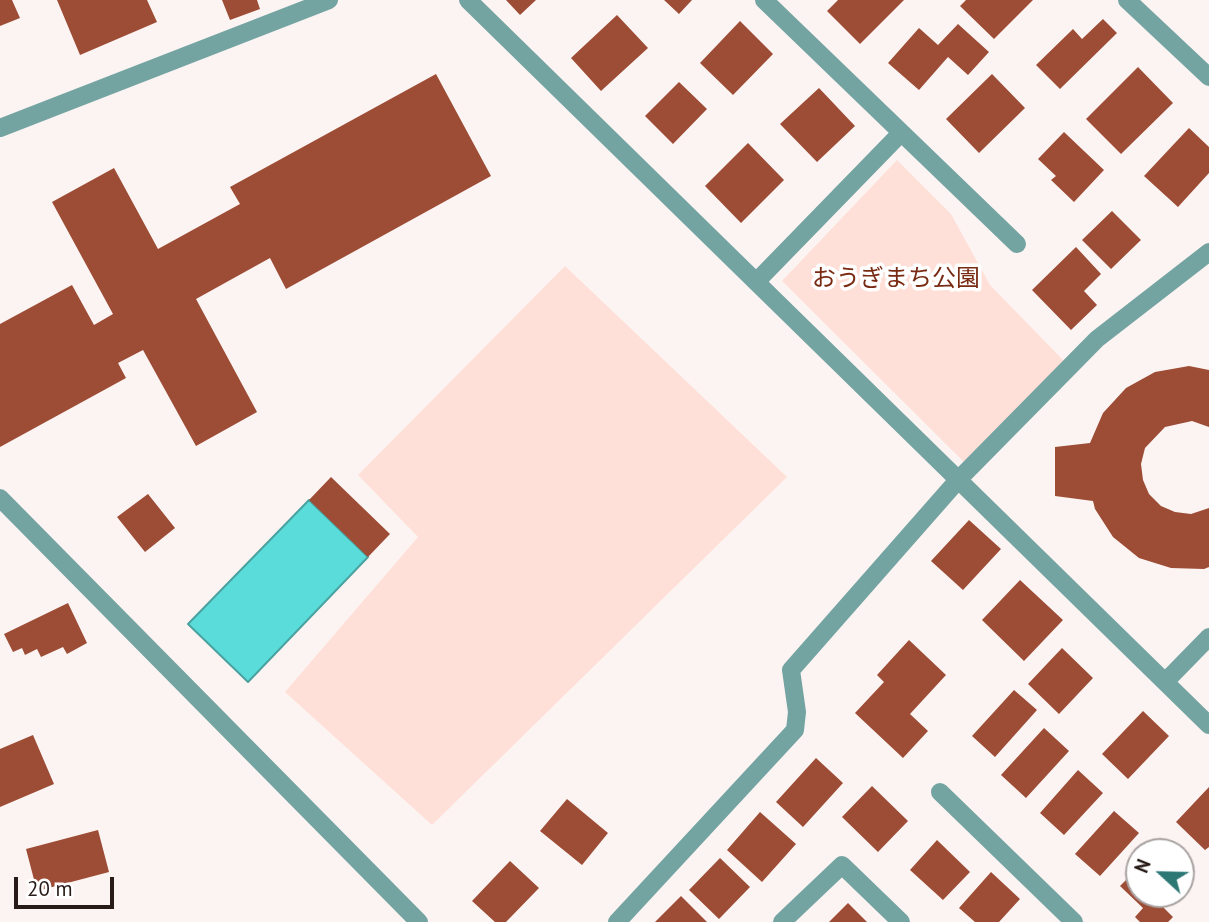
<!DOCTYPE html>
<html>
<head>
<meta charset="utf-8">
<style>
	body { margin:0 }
	#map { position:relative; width:1209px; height:922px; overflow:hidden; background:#fcf4f2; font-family:"PT Sans",sans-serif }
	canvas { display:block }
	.north { position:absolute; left:1125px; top:838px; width:70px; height:70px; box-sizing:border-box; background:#fff; border:2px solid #a9a3a2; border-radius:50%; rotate:292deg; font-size:19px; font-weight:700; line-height:28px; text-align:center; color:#271a17 }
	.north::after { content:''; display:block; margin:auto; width:24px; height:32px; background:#2d7775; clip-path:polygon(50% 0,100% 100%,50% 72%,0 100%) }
	.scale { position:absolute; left:14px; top:877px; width:100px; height:32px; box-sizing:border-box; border:4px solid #271a17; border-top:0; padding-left:9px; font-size:21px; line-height:24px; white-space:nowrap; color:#271a17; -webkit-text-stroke:5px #fff; paint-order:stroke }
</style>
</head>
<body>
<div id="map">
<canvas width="1209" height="922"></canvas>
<div class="north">N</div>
<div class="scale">20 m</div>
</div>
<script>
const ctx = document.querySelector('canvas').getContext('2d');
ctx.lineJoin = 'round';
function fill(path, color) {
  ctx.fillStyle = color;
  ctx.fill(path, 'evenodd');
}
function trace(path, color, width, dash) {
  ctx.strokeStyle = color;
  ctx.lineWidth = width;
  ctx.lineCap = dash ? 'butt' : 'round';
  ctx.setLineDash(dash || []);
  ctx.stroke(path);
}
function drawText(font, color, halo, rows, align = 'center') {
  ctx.font = font + ' "PT Sans","Noto Sans JP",sans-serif';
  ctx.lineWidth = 7;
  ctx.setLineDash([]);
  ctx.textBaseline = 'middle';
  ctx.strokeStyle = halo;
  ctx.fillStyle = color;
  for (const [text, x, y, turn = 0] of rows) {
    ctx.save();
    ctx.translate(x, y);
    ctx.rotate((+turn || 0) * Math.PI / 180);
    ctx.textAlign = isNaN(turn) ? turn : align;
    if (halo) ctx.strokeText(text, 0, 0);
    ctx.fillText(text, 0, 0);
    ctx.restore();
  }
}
const green = new Path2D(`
	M897,160L951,214L990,285L1064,361L965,463L782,281Z
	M565,266L787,477L432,825L285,692L418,537L358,475Z`);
const water = new Path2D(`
	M309,500L368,557L248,682L188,624Z`);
const building = new Path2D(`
	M0,0H12L20,18L0,26Z
	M57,0H147L157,22L80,55Z
	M222,0H257L260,9L230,20Z
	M506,0H536L520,15Z
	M664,0H692L679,14Z
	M838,0H904L860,44L827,11Z
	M966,0H1033L994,39L960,6Z
	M617,15L648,48L601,91L571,58Z
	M1103,19L1117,33L1060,89L1036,65L1073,29L1082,39Z
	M740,21L773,54L733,95L700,63Z
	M958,24L989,52L968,75L948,57L919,90L888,63L919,28L938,45Z
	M1138,67L1173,103L1121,154L1086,119Z
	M436,74L491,176L286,289L270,258L196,299L257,412L196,446L143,350L118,363L126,378L0,447V324L72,285L94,325L113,314L52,202L114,168L158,249L240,204L230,187Z
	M992,74L1025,108L979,153L946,119Z
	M679,82L707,109L673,144L645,116Z
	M819,88L855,126L817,162L780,124Z
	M1189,128L1209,147V173L1178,207L1144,176Z
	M1064,132L1104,170L1074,202L1051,180L1056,176L1038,159Z
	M748,143L784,180L741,223L705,186Z
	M1112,211L1141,240L1111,269L1082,240Z
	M1076,247L1101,274L1084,291L1097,305L1071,330L1032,290Z
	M1189,366L1209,370V427L1192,421L1165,427L1145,448L1141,464L1143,480L1149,494L1161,506L1175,512L1191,514L1209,508V567L1204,569L1171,568L1139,558L1113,537L1095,509L1093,501L1055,496V447L1090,443L1103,413L1126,388L1155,372Z
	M331,477L390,534L368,557L309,500Z
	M148,494L175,528L145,552L117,517Z
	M969,520L1001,549L963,590L931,561Z
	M1020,580L1063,620L1024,661L982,620Z
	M68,603L87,643L67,654L63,647L41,657L37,649L25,655L22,648L13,652L4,634Z
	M909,640L946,675L910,714L928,731L903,758L855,713L884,682L877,675Z
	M1062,648L1093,678L1059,714L1028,684Z
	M1014,690L1037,710L995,757L972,736Z
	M1143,711L1169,736L1128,779L1102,754Z
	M1044,728L1069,751L1026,798L1001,775Z
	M33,735L54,784L0,807V749Z
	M816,758L843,783L803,827L776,802Z
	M1078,770L1103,793L1064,835L1040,813Z
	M872,786L908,821L878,852L842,817Z
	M1209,787V847L1205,850L1176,822Z
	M567,799L608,833L582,865L540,831Z
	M1114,811L1139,833L1100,876L1075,854Z
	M760,812L796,844L762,882L727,850Z
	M98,830L109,872L37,891L26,849Z
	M937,840L970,872L943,900L910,870Z
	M720,858L750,887L719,919L689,890Z
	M510,861L539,888L506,922H495L472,901Z
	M1139,867V894H1169L1160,904L1173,917L1168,922H1140L1135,917L1143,908L1120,886Z
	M991,872L1020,899L999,922H975L959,908Z
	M681,896L707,922H655Z
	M848,903L867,922H829Z`);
const minor = new Path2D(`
	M468,0L1209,725
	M764,0L1017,244
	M1127,0L1209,77
	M0,128L329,0
	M756,282L901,133
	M0,498L419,922
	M1165,682L1209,637
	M940,792L1074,922
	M617,922L795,730L797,712L791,670L958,480L1097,339L1209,252
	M782,922L842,865L901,922`);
const parkNames = [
	["おうぎまち公園",896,279]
];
fill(green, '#ffe0d8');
fill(water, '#59dcda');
trace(water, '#4aa2a0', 2);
fill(building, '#9d4c35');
trace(minor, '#74a4a2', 18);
drawText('24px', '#792a13', '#fff', parkNames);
</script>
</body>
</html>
